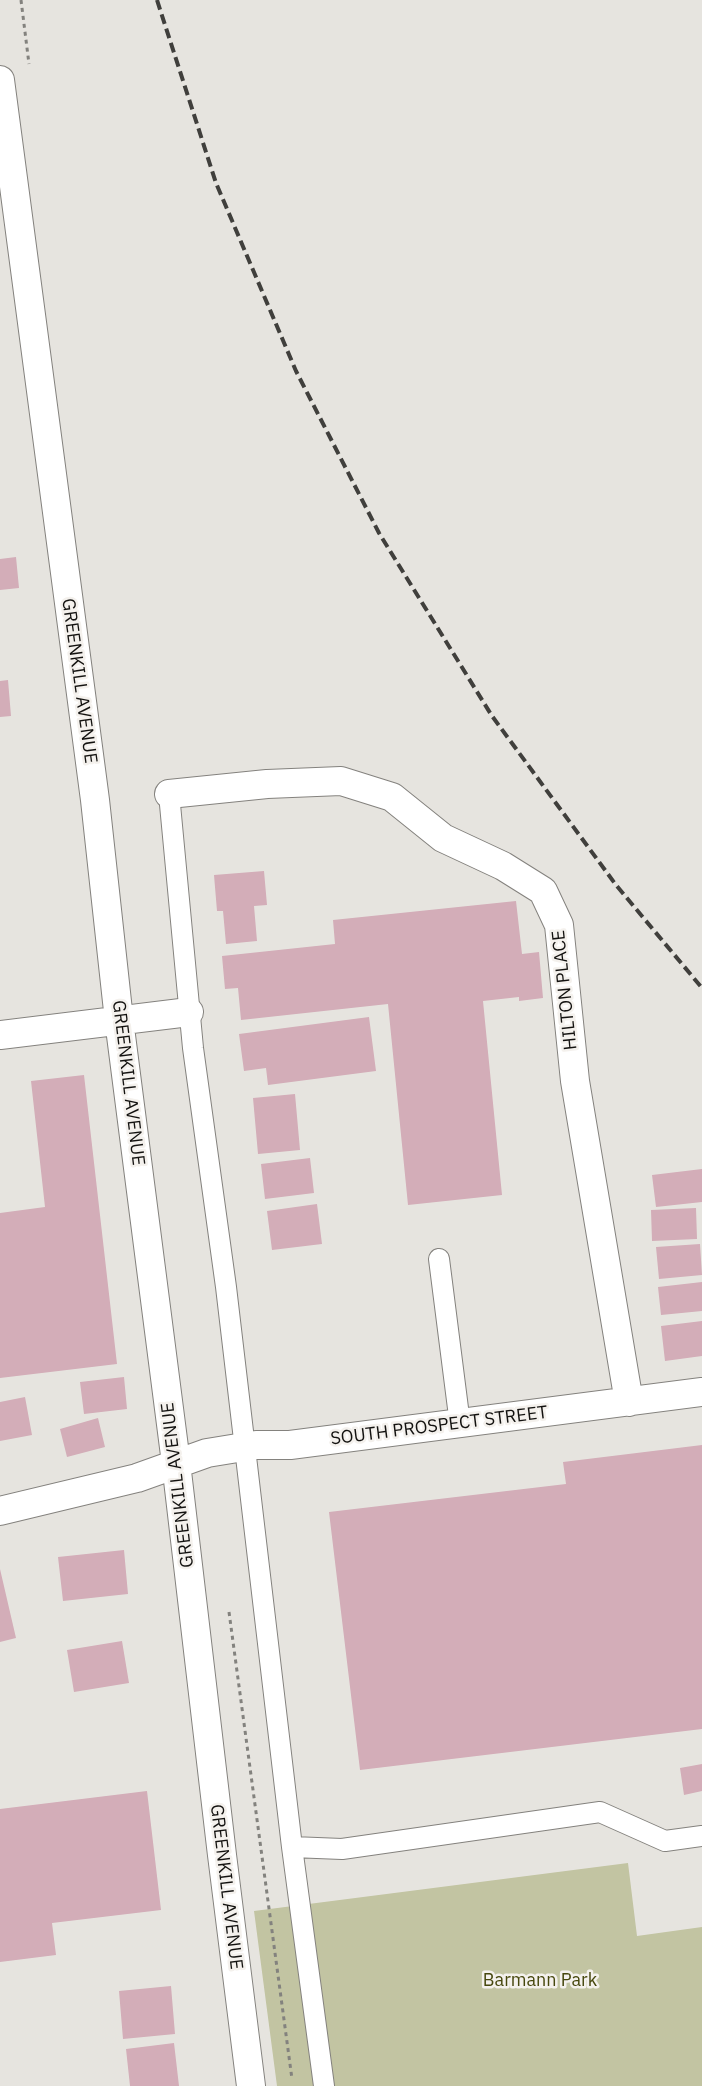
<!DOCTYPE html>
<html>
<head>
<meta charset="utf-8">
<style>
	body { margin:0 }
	canvas { display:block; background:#e6e4df }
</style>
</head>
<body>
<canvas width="702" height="2086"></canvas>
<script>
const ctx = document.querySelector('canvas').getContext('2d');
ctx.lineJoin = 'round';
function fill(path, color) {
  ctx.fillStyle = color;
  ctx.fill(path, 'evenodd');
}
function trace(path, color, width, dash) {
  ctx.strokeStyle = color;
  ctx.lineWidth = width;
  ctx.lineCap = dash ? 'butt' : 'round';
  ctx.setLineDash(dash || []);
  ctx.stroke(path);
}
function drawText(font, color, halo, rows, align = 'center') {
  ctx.font = font + ' "IBM Plex Sans",sans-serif';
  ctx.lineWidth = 5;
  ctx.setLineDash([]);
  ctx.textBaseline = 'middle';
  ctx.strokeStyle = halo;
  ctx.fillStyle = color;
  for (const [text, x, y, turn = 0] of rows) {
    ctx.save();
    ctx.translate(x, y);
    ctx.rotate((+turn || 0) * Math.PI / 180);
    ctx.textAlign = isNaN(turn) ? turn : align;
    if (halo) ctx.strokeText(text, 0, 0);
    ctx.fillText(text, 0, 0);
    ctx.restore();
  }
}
const green = new Path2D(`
	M628,1863L637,1936L702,1927V2086H277L254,1911Z`);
const building = new Path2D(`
	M16,557L19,588L0,590V559Z
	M8,680L11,716L0,717V681Z
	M264,871L267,905L254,906L257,941L226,944L223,911H217L214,875Z
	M516,901L522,954L539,952L543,998L519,1001V997L483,1001L502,1195L408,1205L388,1004L241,1020L238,988L225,989L222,956L335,944L333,920Z
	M369,1017L376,1071L268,1085L266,1068L244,1071L239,1034Z
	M84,1075L117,1364L0,1378V1213L45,1207L31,1081Z
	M295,1094L300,1150L258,1154L253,1098Z
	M310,1158L314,1193L265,1199L261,1164Z
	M702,1169V1202L656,1207L652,1175Z
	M317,1204L322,1244L272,1250L267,1211Z
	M696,1208L697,1239L652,1241L651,1210Z
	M700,1244L702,1275L659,1279L656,1247Z
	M702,1282V1311L661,1315L658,1287Z
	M702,1321V1356L665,1361L661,1326Z
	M124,1377L127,1409L84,1414L80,1382Z
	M25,1397L32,1435L0,1441V1402Z
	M98,1418L105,1447L67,1457L60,1429Z
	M702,1445V1729L360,1770L329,1512L566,1484L563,1462Z
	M124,1550L128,1594L63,1601L58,1557Z
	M0,1569L16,1638L0,1642Z
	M122,1641L129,1683L74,1692L67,1650Z
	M702,1764V1791L684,1795L680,1768Z
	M147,1791L161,1910L52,1923L56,1955L0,1962V1809Z
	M171,1986L175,2034L123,2039L119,1991Z
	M174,2043L179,2086H130L126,2049Z`);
const path = new Path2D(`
	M21,0L29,64
	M229,1612L292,2079`);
const service = new Path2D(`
	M169,794L193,1048L226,1287L292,1847L324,2086
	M439,1259L460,1424
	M292,1847L342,1849L600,1812L665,1841L702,1836`);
const minor = new Path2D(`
	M0,80L95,800L119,1020L176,1463L222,1855L251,2086
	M169,794L267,784L341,781L392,797L443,838L503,866L543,891L559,925L575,1081L629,1402
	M0,1035L189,1012
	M0,1511L137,1478L207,1453L256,1445H290L702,1392`);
const rail = new Path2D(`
	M157,0L216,183L296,371L379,533L492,716L616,885L702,988`);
const streetNames = [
	["GREENKILL AVENUE",79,681,82],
	["HILTON PLACE",565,990,-96],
	["GREENKILL AVENUE",128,1083,83],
	["SOUTH PROSPECT STREET",439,1426,-7],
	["GREENKILL AVENUE",178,1485,-97],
	["GREENKILL AVENUE",226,1887,83]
];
const parkNames = [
	["Barmann Park",540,1981]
];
fill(green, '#c2c4a2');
fill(building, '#d3adb8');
trace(service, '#84827e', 22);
trace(minor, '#84827e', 30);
trace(path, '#83827e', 3, [4, 4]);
trace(service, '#fff', 20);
trace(minor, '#fff', 28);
trace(rail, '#403f3c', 4, [10, 5]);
drawText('18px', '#131210', '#f4f1ed', streetNames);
drawText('18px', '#46470d', '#f4f1ed', parkNames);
</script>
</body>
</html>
